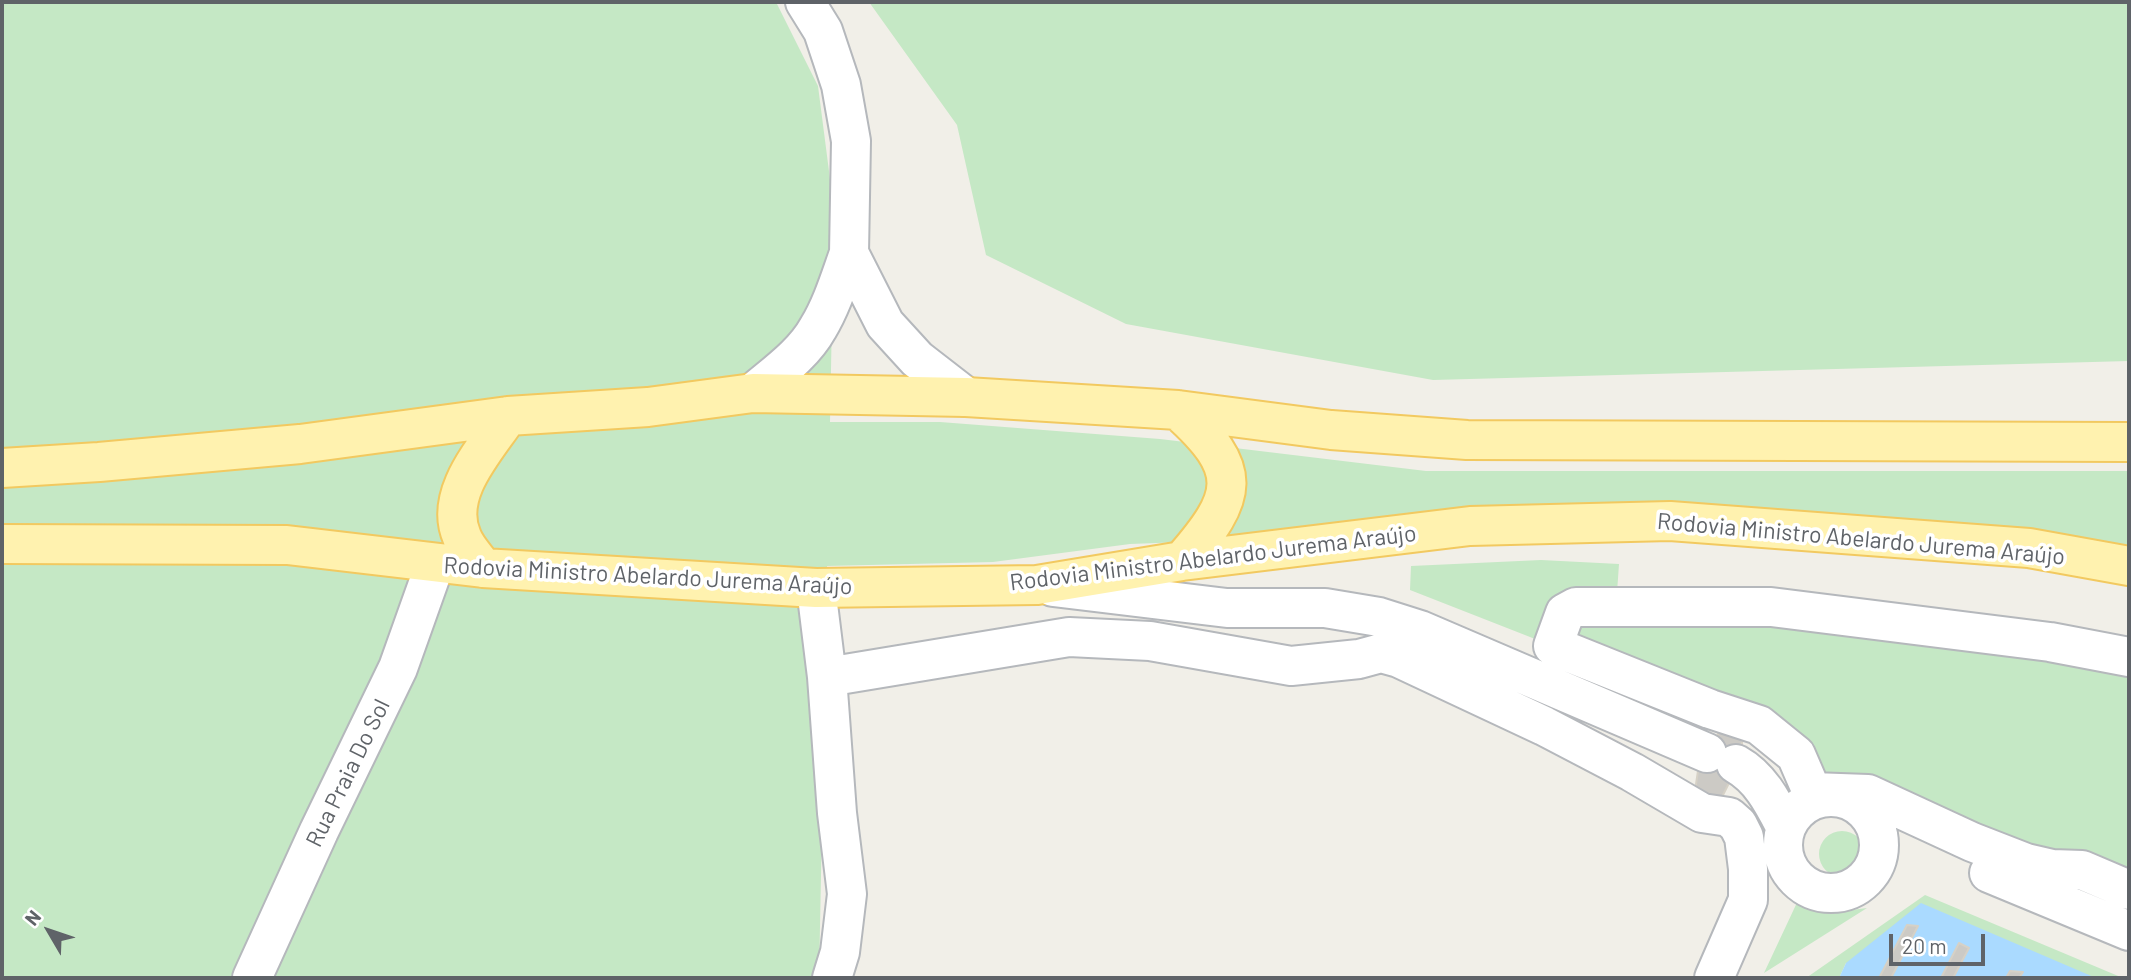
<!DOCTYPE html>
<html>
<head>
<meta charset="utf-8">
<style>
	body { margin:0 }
	#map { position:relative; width:2131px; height:980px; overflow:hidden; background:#f1efe8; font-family:Barlow,sans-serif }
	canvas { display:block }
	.frame { position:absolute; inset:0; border:4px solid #5f6368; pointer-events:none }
	.north { position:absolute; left:14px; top:896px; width:70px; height:70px; -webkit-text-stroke:5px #fff; paint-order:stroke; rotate:309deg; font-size:19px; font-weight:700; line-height:28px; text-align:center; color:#5f6368 }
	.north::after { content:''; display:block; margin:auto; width:24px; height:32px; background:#5f6368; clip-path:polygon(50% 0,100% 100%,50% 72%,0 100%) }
	.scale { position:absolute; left:1889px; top:934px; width:96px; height:32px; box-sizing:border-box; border:4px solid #5f6368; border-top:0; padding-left:9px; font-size:21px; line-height:24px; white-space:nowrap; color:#5f6368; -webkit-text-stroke:5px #fff; paint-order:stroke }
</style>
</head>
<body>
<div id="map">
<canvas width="2131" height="980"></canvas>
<div class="frame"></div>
<div class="north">N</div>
<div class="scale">20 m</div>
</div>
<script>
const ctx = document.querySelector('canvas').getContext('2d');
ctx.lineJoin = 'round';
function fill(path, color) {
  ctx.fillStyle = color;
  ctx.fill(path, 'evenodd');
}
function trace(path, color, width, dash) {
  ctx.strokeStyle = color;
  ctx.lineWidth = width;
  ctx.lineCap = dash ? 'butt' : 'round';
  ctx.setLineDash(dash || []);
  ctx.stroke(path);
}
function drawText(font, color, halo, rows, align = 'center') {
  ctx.font = font + ' Barlow,sans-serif';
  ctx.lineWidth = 7;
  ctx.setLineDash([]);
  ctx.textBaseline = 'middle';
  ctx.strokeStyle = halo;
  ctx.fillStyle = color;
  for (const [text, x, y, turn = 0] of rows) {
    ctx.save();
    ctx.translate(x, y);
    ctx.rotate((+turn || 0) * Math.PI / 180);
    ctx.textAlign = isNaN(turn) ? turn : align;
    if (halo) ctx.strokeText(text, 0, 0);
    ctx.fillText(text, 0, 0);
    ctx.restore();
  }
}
const green = new Path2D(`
	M2,2H776L818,86L834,210L830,422H940L1160,439L1426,471H2129V551L2033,531L1291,538L1130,544L993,562L827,566L819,978H2Z
	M869,2H2129V361L1433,380L1126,324L986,255L957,125Z
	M1541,560L1619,564L1616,607L2129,657V890L1820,793L1796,755L1553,646L1410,590L1411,566Z
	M1819 854a23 23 0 1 1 46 0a23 23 0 1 1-46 0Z
	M1801,894C1824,915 1838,912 1867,908L1764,973Z
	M1925,895L2123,978L1846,963L1839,978H1806Z`);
const water = new Path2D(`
	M1921,903L2096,978H1839L1846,963Z`);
const building = new Path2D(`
	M1725,721L1744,727L1741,752L1728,785L1714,813L1693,804L1698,771Z
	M1907,925L1918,926L1891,978H1879Z
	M1959,943L1969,948L1953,978H1941Z
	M2010,971L2023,972L2019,978H2006Z`);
const minor = new Path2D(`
	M805,2L823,31L841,85L851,141L849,253
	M753,393C775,374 803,355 818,328C832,305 840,278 849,253L885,324L917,359L966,397
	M1053,587L1227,608H1325L1379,617L1420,630L1707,753
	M816,588L827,677L837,813L847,894L840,952L832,978
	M2129,657L2050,642L1771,607H1576L1565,613L1553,646L1710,709L1759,725L1796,755L1812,792L1868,794L1972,842L2026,863L2052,869L2082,870L2129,890
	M827,677L1069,637L1150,641L1291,666L1359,659L1381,653L1399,658L1544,726L1632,772L1702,813L1729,817L1738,825L1744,837L1748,869V900L1714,978
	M1736,764C1761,778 1773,803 1786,828
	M1783 845a48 48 0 1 1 96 0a48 48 0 1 1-96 0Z
	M1989,873L2129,931
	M252,978L319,831L398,668L435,564`);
const major = new Path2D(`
	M1178,410C1245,470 1239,496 1182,561
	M2,468L99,462L300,444L508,416L648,407L753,393L966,397L1178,410L1331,430L1467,440L2129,442
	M2,544L287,545L483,568L816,588L1037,585L1182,561L1470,526L1670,521L2029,548L2129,566
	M483,568C477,559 466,548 462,537C443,494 485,450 508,416`);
const streetNames = [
	["Rodovia Ministro Abelardo Jurema Araújo",1861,539,5],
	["Rodovia Ministro Abelardo Jurema Araújo",1213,558,-7],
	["Rodovia Ministro Abelardo Jurema Araújo",648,576,3],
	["Rua Praia Do Sol",348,773,-64]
];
fill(green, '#c5e8c5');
fill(water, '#aadaff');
fill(building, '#cccac5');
trace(building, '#d6d1c6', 2);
trace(minor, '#b5b8bc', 42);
trace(major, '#f2c960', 42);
trace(minor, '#fff', 38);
trace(major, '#fff2af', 38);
drawText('23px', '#5f6368', '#fff', streetNames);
</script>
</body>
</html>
